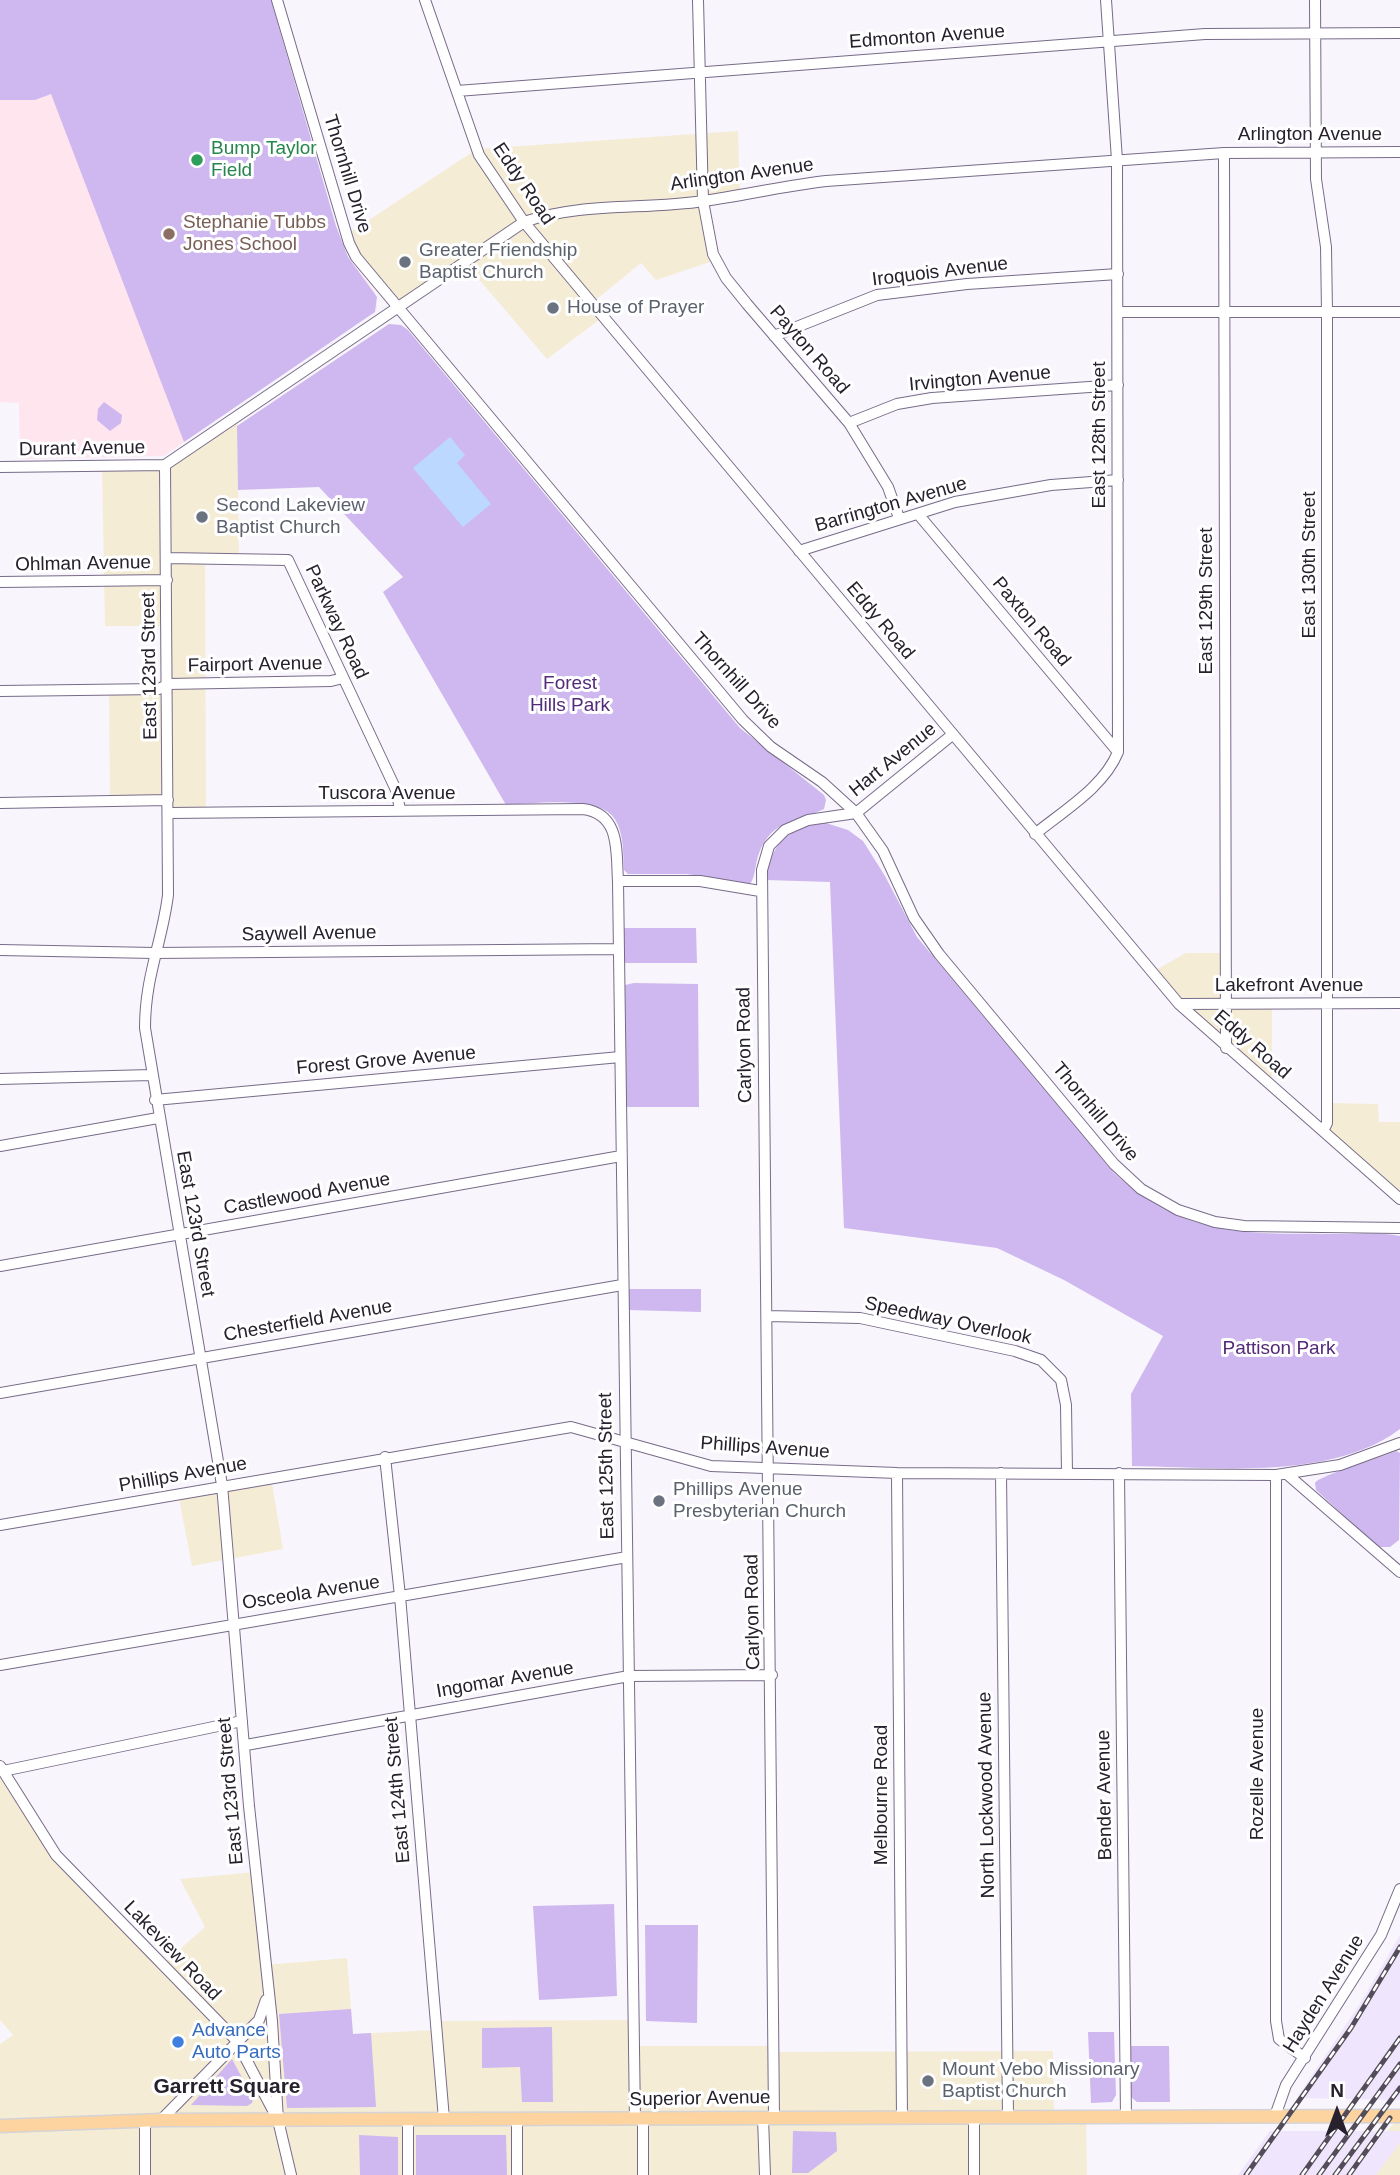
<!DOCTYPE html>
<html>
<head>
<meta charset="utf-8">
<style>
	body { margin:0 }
	#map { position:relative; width:1400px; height:2175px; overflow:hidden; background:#f8f5fc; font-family:Helvetica,sans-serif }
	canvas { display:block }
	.north { position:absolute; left:1302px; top:2077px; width:70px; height:70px; -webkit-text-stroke:5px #fff; paint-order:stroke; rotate:0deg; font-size:19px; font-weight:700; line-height:28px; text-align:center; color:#26212d }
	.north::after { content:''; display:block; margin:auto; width:24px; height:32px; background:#26212d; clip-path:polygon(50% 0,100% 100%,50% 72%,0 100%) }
</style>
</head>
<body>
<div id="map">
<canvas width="1400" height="2175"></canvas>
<div class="north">N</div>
</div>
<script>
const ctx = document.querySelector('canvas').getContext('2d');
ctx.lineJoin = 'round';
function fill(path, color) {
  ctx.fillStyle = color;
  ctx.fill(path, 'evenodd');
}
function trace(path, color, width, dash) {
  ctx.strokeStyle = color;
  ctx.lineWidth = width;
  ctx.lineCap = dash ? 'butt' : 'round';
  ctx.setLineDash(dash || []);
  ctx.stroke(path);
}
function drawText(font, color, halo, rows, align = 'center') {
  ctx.font = font + ' Helvetica,sans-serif';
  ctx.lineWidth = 6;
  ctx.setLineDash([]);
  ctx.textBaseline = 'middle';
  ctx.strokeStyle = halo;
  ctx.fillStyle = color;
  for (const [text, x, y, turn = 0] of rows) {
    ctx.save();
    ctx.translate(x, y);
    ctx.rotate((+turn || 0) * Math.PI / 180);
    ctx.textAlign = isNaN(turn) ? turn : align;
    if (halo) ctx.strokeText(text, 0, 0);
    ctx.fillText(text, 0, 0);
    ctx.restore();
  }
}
const commercial = new Path2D(`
	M738,131L740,193L703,201L716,260L656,280L641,263L592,303L603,317L547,359L465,263L397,309L346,235L477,149Z
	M237,417L239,558L205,559L206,812L169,813L168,800L110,801L109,689L168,684L167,626H105L102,466L165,465Z
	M1186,953H1225L1226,1004H1272V1087L1152,972Z
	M1327,1103L1378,1104L1379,1122H1400V1199L1323,1131Z
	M271,1477L283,1549L192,1566L178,1493Z
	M0,1766L56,1855L161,1966L205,1927L180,1879L256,1872L265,1965L347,1958L353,2034L436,2030L435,2021L632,2020L634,2046H774V2052L1053,2051L1054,2117H1086L1087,2175H0V2044L13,2035L0,2020Z
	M1400,2115V2175H1353Z`);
const built = new Path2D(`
	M1400,1935V2100L1297,2098L1363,1999Z
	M1270,2131H1400V2143L1376,2175H1238Z`);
const education = new Path2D(`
	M267,0H271L336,226L348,257L375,292L377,308L164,456L20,459L19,403L0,402V100H35Z`);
const green = new Path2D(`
	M0,0H271L336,226L348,257L377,297L375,312L184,442L51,94L35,100H0Z
	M389,324L401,325L408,330L740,728L824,795L826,800L824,809C798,822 772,819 759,853C755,863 756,876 750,884L687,874H628L624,870C623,855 624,835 616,821C602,794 533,804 506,805L383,592L403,577L319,487L238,490L237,426Z
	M104,402L122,415L121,423L110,431L97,420L98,409Z
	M826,823L848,830L863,841L885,876L917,937L1114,1173C1188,1240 1247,1233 1341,1234C1360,1234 1381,1232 1400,1236V1429C1331,1481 1214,1467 1132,1466L1131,1394L1163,1336L1064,1280L997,1248L844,1228L830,882L766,880C769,845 790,825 826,823Z
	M624,928H696L697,963H624Z
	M634,983L698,984L699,1107H626L625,985Z
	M628,1289H701V1312L627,1310Z
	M1396,1451L1400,1453L1399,1540L1390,1547H1378L1316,1490L1315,1483C1320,1475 1381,1458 1396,1451Z
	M614,1904L617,1996L539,2000L533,1906Z
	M645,1925H698L697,2023L646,2021Z
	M351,2009L353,2034L371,2033L376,2107L287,2108L279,2014Z
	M552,2027L553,2102H522L520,2067L482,2068V2028Z
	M1088,2032H1114L1116,2095L1112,2102L1091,2103Z
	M1131,2046H1169L1170,2102H1137L1131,2097Z
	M232,2059L253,2098L252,2103L247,2106L191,2105Z
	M793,2131L836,2132L837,2151L808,2173H792Z
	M359,2135L398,2137V2175H360Z
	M416,2135H506L507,2175H416Z`);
const water = new Path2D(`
	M450,437L465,455L457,463L491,504L463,527L413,468Z`);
const minor = new Path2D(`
	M277,0L349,243L356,257L743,720L771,747L822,782L856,813L883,851L914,918L939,954L1114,1164L1141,1189L1178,1210L1215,1222L1244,1226L1400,1228
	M425,0L479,155L524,222L1179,1004L1400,1199
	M698,0L703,201L713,254L726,278L747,304L849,423L888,487L899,518
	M1315,0L1316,179L1326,247L1327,312V1123L1323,1131
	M457,91L1205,34L1400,33
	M1224,153L1226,1048
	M1118,312H1400
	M774,336L877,295L967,284L1118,274
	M849,423L897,404L932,398L1118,385
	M165,465L168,895C162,943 145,976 145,1028L222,1485L249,1806L272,2021L278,2120
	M165,465L524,222C581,202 644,210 704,201C745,195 784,186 826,181L1224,153L1400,152
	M0,467L165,465
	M918,514L1118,752
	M799,551L955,502L1051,485L1118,480
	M166,558L288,560L397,792L400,811
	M0,582L167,580
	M0,691L159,689L168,684L331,681L343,678
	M0,803L168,800
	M169,813L583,809C621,814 616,852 618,881L635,2119
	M1035,834C1063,811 1104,787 1118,752L1117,160L1106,0
	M618,881H700L760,891
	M0,950L154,953L619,949
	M1179,1004L1400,1003
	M0,1079L151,1075
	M155,1100L620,1057
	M0,1146L158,1118
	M0,1266L621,1156
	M767,1316L860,1318L1015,1351L1041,1360L1061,1380L1066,1405L1067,1473
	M0,1393L622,1285
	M385,1457L400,1596L444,2119
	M897,1473L902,2117
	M1001,1473L1008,2117
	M1119,1473L1126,2117
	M1276,1475V2021L1279,2039L1305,2058
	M1288,1475L1400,1572
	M0,1525L571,1427L711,1466L897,1473L1276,1475L1340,1465L1400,1443
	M0,1665L627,1557
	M246,1745L629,1676L772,1675
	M0,1766L56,1855L236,2040L278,2120L291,2175
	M3,1771L242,1721
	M1275,2116L1286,2085L1381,1935L1400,1889
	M774,2117L762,870L769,846L785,830L808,820L856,813L952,735
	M763,2118L765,2175
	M974,2118V2175
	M517,2119V2175
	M145,2120V2175
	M161,2120L259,2020L266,2000
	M408,2175V2119
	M643,2175V2119`);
const major = new Path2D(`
	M0,2126L161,2120L1400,2116`);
const rail = new Path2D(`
	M1246,2175L1351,2028L1400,1947
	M1302,2175L1400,2038
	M1319,2175L1400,2064
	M1335,2175L1400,2088
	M1349,2175L1390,2118`);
const markers = [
	[197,160,7,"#2e9e5b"],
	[169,234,7,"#8d6e63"],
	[405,262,7,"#6b7280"],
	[553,308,7,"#6b7280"],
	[202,517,7,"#6b7280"],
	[659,1501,7,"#6b7280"],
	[178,2042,7,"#3f7fe0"],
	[928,2081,7,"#6b7280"]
];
const streetNames = [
	["Edmonton Avenue",927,37,-4],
	["Arlington Avenue",1310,135],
	["Thornhill Drive",347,174,73],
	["Arlington Avenue",742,175,-8],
	["Eddy Road",523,184,56],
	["Iroquois Avenue",940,272,-7],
	["Payton Road",809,350,49],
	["Irvington Avenue",980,379,-5],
	["East 128th Street",1100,435,-90],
	["Durant Avenue",82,449,-1],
	["Barrington Avenue",891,505,-16],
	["Ohlman Avenue",83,564,-1],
	["East 130th Street",1310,565,-90],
	["East 129th Street",1207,601,-90],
	["Eddy Road",880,621,50],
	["Parkway Road",336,622,65],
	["Paxton Road",1031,622,50],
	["Fairport Avenue",255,665,-1],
	["East 123rd Street",150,666,-91],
	["Thornhill Drive",736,681,48],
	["Hart Avenue",893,760,-39],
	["Tuscora Avenue",387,794],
	["Saywell Avenue",309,934,-1],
	["Lakefront Avenue",1289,986],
	["Carlyon Road",745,1045,-91],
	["Eddy Road",1252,1045,41],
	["Forest Grove Avenue",386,1061,-5],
	["Thornhill Drive",1095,1112,50],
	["Castlewood Avenue",307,1194,-10],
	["East 123rd Street",195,1224,80],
	["Chesterfield Avenue",308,1321,-10],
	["Speedway Overlook",948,1321,12],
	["Phillips Avenue",765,1448,4],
	["East 125th Street",607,1466,-91],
	["Phillips Avenue",183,1475,-10],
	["Osceola Avenue",311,1593,-9],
	["Carlyon Road",753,1612,-91],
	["Ingomar Avenue",505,1680,-10],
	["Rozelle Avenue",1258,1774,-90],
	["East 124th Street",398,1790,-95],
	["East 123rd Street",231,1791,-95],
	["Melbourne Road",882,1795,-90],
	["North Lockwood Avenue",987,1795,-91],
	["Bender Avenue",1105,1795,-91],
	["Lakeview Road",172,1951,46],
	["Hayden Avenue",1324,1994,-58],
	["Superior Avenue",700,2099,-1]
];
const leisureNames = [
	["Bump Taylor",211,149],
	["Field",211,171]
];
const educationNames = [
	["Stephanie Tubbs",183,223],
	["Jones School",183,245]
];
const worshipNames = [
	["Greater Friendship",419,251],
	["Baptist Church",419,273],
	["House of Prayer",567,308],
	["Second Lakeview",216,506],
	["Baptist Church",216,528],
	["Phillips Avenue",673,1490],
	["Presbyterian Church",673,1512],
	["Mount Vebo Missionary",942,2070],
	["Baptist Church",942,2092]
];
const parkNames = [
	["Forest",570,684],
	["Hills Park",570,706],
	["Pattison Park",1279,1349]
];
const shopNames = [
	["Advance",192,2031],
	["Auto Parts",192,2053]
];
const neighbourhoodNames = [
	["Garrett Square",227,2087]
];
fill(commercial, '#f5ecd6');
fill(built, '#efe5fd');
fill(education, '#fee5ee');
fill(green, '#cfb8ef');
fill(water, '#bdd8fe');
trace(minor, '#776b88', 12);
trace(major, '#d4d3d5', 15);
trace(minor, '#fff', 10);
trace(major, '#fdd4a0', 12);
trace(rail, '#524d58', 5);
trace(rail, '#fff', 2.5, [8]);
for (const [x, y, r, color] of markers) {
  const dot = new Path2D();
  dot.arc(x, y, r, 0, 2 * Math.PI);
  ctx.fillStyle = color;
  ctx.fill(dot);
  trace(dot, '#fff', 2.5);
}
drawText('19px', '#26212d', '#fff', streetNames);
drawText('19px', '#27864d', '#fff', leisureNames, 'left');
drawText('19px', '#785e54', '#fff', educationNames, 'left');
drawText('19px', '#5b616d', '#fff', worshipNames, 'left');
drawText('19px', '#522a7a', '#fff', parkNames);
drawText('19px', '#366cbe', '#fff', shopNames, 'left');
drawText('bold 21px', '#26212d', '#fff', neighbourhoodNames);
</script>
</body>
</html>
